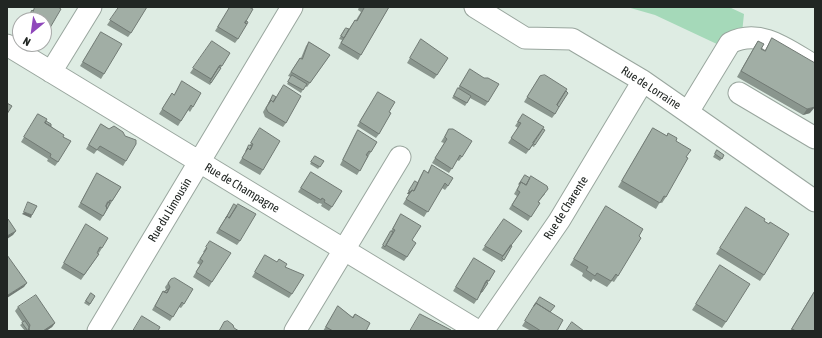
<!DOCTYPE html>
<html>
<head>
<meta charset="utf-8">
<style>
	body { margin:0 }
	#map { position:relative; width:822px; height:338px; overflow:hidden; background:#deece3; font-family:"Asap Condensed",sans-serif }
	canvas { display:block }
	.frame { position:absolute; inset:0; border:8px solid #212623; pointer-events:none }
	.north { position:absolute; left:12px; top:12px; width:40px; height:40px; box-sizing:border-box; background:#fff; border:1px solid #a6a8a7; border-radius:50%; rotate:209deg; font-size:11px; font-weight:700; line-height:16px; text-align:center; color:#212623 }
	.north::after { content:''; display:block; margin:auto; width:14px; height:18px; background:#8f48bb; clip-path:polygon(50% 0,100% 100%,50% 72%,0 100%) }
</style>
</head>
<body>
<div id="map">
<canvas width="822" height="338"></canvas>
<div class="frame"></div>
<div class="north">N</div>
</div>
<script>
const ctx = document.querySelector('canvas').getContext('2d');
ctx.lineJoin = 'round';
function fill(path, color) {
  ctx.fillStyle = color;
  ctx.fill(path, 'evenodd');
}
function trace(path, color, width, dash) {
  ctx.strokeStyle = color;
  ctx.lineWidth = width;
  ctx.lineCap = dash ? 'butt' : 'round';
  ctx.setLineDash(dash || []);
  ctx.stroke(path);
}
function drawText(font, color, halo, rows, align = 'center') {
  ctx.font = font + ' "Asap Condensed",sans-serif';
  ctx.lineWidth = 4;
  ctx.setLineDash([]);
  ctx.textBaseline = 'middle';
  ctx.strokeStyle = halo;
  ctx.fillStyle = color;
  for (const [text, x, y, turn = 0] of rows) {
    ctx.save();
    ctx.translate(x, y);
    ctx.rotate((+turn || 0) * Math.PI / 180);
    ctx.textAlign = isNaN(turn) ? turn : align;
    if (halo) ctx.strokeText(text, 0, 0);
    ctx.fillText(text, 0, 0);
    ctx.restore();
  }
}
const green = new Path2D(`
	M627,7H729L744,14L742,33L719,45L655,15Z`);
const minor = new Path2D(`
	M475,7L525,38L572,39L643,81L815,201
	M7,45L478,331
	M51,72L91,7
	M739,93L815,138
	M688,112L730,43C761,27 789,51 815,66
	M98,331L292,7
	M295,331L400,157
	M483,331L559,221L643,81`);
const wall = new Path2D(`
	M119,7L131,33L128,37L107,25Z
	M230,7H249L246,21L238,39L235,43L215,31Z
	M359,7H389L358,60L338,48L342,40L339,39L344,30L349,29L355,20H356L361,12L358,10Z
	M101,32L104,74L101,79L80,66Z
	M772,38L810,113L803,115L737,77L754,47L758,41L762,48L765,50Z
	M421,39L437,75L434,79L407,63Z
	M212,41L222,66L210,85L190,73Z
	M309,42L330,55L307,87L305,86L301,93L287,84L291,77L288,76L300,58H301L306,46Z
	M470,69L488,102L485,106L470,98L465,106L452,98Z
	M540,76L566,91L555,114L552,118L524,102Z
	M182,81L193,107L190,112L188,110L178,126L159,114L172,93L174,95Z
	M378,92L389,112L379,134L376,138L357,126Z
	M273,95L286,123L283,127L265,117L263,112Z
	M38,114L63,137L58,162L55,166L47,161L48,159L21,142Z
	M523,114L535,145L534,147L532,146L526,154L508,143L518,128L515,126Z
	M101,124L109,129L126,161L123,166L97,150L94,154L86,149Z
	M653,128L667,136L668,133L676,141L686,157L666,197L662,203L660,202L656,209L618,187L649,134Z
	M449,129L462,157L459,161L457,160L449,173L432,163L444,143L441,142Z
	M358,130L371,152L357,175L340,165L355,135Z
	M257,133L263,170L260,175L239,163Z
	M717,150L724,155L720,161L713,157Z
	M315,156L324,161L318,169L310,164Z
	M432,165L448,186L445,190L442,188L424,217L403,204L409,194H407L415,181L417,183L421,175L424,170L427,173Z
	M311,172L332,207L329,211L321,206L322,204L319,203L318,204L298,192Z
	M97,173L121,187L100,221L78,207Z
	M525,175L545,194L538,202L540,203L528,221L509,209L517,196L514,194Z
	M234,204L240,241L237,245L216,233Z
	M606,206L618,276L614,282L612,281L607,287L593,279L591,282L582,276L583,273L570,265Z
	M746,207L764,221V275L760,281L716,254Z
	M401,214L412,240L407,257L404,261L381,248Z
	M504,219L511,245L512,246L502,262L482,250Z
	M86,224L102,248L99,253L97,252V253L99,254L81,280L61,268Z
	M210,241L212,282L209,287L193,277L200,265L197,263L204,252H203Z
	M265,255L285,267L292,294L289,298L252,277Z
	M474,258L495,271L480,295L474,304L453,291Z
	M720,265L726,322L722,328L692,310Z
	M171,279L184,304L181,308L179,307L170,321L152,310L163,291L164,292L166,290L165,287Z
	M815,290V331H790Z
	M91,293L95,296L89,306L84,303Z
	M540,297L550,312L557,331H531L522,326Z
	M338,306L352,317L355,314L366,331H323Z
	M18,307L55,323L52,327L46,331H25L20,325L23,323L15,311Z`);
const shadedWall = new Path2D(`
	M815,107L810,113L803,115L807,109Z
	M409,191L411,192L409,194H407Z
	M24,212L32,215L31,218L22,214Z
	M16,231L13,235L7,239V236Z
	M27,283L24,287L7,298L8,295Z
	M55,323L52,327L46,331H43Z`);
const building = new Path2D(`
	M35,7H58L61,9L44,38V20H26L32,10L33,11Z
	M119,7H147L131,33L110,20Z
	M230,7H249L253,9L245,23L247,24L238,39L218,27Z
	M362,7H389L361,55L341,43L355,20L357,21L364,8Z
	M246,21L248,22L247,24L245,23Z
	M346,28L349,29L344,38L341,36Z
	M101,32L122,44L104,74L83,62Z
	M772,38L815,63V107L807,109L741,71L758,41L764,44L761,49L765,51Z
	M421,39L448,58L437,75L410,58Z
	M212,41L230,53L222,66L220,65L211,79L193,68Z
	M309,42L330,55L310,83L291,72L300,58L302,59Z
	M219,67L221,68L211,83L210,82Z
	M470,69L484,78H488L499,84L488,102L460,86Z
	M292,75L307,84L303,90L288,82Z
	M545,75L567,89L557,105L559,107L555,114L527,97L540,76Z
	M182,81L201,93L193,107L191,105L181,121L162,109L172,93L174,95Z
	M284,85L301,96L286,123L268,112L266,108L271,100L273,102Z
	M458,88L471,96L467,103L454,96Z
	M566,91L568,93L559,107L557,105Z
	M378,92L395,102L389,112L391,113L379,134L360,122Z
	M273,95L276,97L273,102L271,100L269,103Z
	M7,103L12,106L7,114Z
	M38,114L47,119L45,123L64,135L63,137L71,141L58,162L50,157L51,154L24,137Z
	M523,114L544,127L529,150L511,138L521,123L518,122Z
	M46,121L51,124V126L45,123Z
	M101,124L109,129L114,126L123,132L125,136L136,140V144L126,161L100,146L97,150L89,145Z
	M260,128L280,141L263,170L242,158L248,148L250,150L253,144L251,143Z
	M653,128L667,136L668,133L677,138L676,141L691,150L686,157L688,158L666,197L664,196L660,203L622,181Z
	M449,129H453L472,141L462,157L460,155L452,169L435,158L447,139L445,137Z
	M543,129L545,130L535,145L533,143Z
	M358,130L377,142L371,152L369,151L366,155L368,156L360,171L343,160Z
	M249,145L252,146L250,150L248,148L246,151Z
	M717,150L724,155L722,159L715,154Z
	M315,156L324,161L320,167L311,162Z
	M432,165L453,178L448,186L445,183L428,212L406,199L412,190L414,191L424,170L428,173Z
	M311,172L342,191L332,207L324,202L325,200L322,198L321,200L301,188Z
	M97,173L121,187L112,201L110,200L106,206L107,209L103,216L81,203Z
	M525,175L530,178L526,185L521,182L519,184Z
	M531,176L547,186L548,189L538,202L540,203L531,217L512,205L520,192L517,190L521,182L526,185Z
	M415,181L418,183L414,191L412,190L411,192L409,191Z
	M28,202L37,206L32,215L24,212Z
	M108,202L110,203L107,209L106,206Z
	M234,204L237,206L229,218L227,216L226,218Z
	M238,204L256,214L240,241L219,229L227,216L229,218Z
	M606,206L643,229L639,236L641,238L618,276L616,274L611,281L597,273L595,276L586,270L588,267L574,259Z
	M746,207L765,219L764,221L769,224L770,222L789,234L764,275L720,248Z
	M401,214L421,226L412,240L416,243L407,257L386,245L395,230L393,229Z
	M7,219H8L16,231L7,236Z
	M504,219L522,231L503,256L485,246Z
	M86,224L108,238L102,248L100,247L97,253L99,254L84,275L64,263Z
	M391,231L393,232L385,247L383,245Z
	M210,241L231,253L212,282L196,272L203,261L200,259L207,248L206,247Z
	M511,245L512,246L504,260L502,258Z
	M7,255L27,283L8,295L7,294Z
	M265,255L277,262L279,259L287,264L285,267L304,275L292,294L255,272Z
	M474,258L495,271L489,281L487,280L477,300L456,287Z
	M720,265L750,284L726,322L696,304Z
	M175,278L193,289L184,304L182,302L173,317L155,306L163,291L167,293L170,287L168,283L171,279Z
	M486,282L488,283L482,292H481Z
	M169,289L167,293L164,292Z
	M815,291V331H796L792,329Z
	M91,293L95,296L90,304L86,301Z
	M36,295L55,323L43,331H30L29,329L30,325L18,307Z
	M540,297L555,306L550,312L536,303L534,306Z
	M536,303L563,320L557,331H541L525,321Z
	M338,306L353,318L355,314L370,323L366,331H333L326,327Z
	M420,314L451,330L450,331H410Z
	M142,316L160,327L158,331H133Z
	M25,321L29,327L28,331L22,323Z
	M228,321L233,325L234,328L239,331H219L224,322Z
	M572,322L584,331H566Z`);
const streetNames = [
	["Rue de Lorraine",651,88,33],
	["Rue de Champagne",242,188,31],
	["Rue de Charente",566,208,-58],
	["Rue du Limousin",170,210,-59]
];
fill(green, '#a5d9b9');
trace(minor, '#99a69e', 23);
trace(minor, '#fff', 21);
fill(wall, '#8a968e');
fill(shadedWall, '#717a74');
fill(building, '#a1aea5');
trace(building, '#717a74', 1);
drawText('12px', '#212623', '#fff', streetNames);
</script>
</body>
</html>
